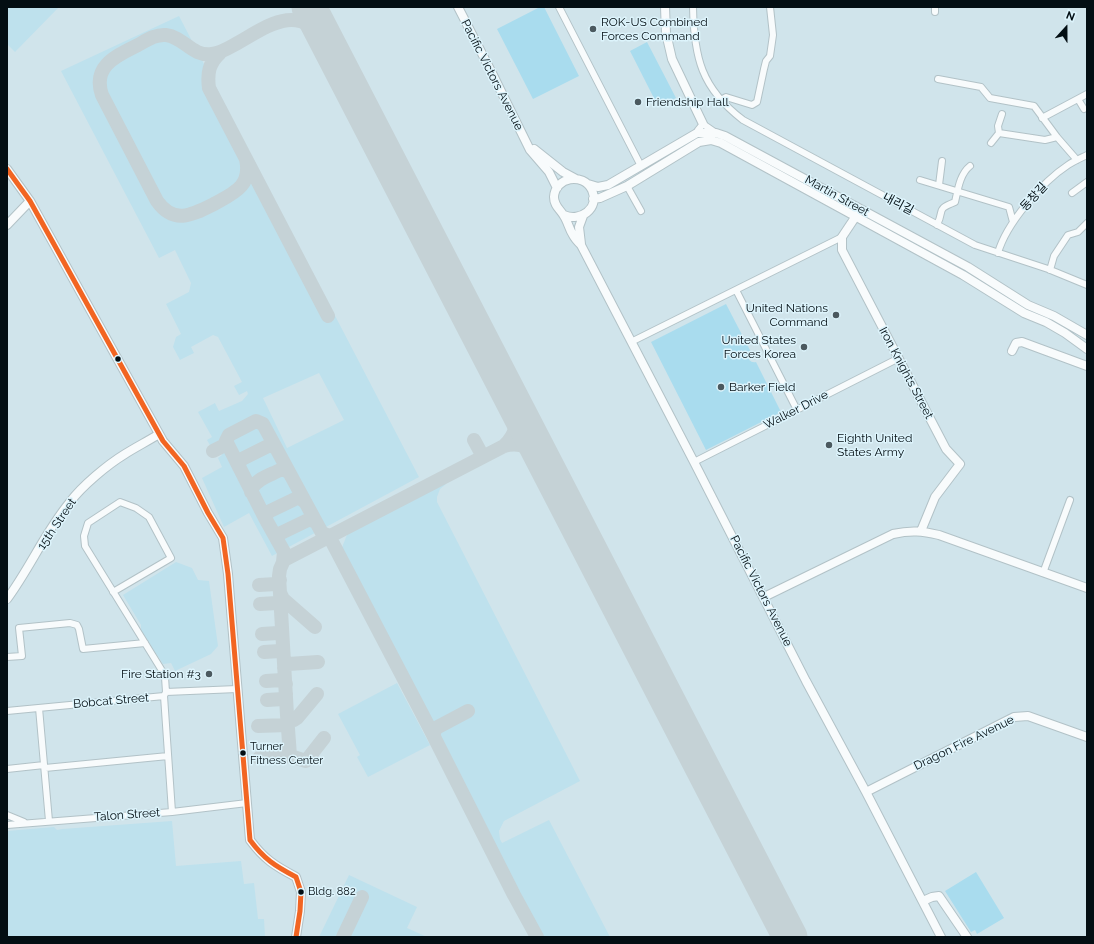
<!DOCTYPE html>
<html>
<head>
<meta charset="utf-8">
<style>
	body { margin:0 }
	#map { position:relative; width:1094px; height:944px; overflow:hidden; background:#d0e4eb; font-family:Raleway,sans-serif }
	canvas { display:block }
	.frame { position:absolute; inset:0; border:8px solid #030e13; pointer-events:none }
	.north { position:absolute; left:1046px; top:8px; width:40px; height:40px; -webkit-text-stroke:3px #ddf4fc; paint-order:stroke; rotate:21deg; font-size:11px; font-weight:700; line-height:16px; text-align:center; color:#030e13 }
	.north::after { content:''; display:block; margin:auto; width:14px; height:18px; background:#030e13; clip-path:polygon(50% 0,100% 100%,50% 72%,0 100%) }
</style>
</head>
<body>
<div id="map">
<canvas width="1094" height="944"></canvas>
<div class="frame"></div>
<div class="north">N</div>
</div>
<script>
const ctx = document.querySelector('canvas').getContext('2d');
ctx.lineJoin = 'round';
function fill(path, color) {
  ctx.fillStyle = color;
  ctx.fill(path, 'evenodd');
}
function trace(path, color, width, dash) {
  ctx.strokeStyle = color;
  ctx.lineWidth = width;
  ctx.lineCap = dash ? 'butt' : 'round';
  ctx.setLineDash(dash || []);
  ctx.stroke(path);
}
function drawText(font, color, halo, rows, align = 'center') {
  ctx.font = font + ' Raleway,"Noto Sans KR",sans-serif';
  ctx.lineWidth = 3;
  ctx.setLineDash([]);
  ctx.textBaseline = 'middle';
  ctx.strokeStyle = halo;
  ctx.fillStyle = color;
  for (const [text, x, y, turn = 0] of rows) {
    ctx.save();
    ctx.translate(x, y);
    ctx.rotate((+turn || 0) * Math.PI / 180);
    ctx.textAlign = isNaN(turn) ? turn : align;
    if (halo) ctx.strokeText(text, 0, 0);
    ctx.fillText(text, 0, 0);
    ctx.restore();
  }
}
const built = new Path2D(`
	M7,7H59L15,52L7,44Z
	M179,16L419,477L272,556L249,513L224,527L202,478L222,467L218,458L222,455L220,452L215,454L207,440L212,437L198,412L215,403L219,411L242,401L248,394L247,391L239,395L234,386L242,382L218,337L213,335L191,347L194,353L180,360L173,347L176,337L181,334L166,304L189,292L191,283L175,250L159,258L61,71ZM319,373L344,420L287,448L263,398Z
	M443,479L446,484L440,489L437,497V502L580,781L504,821L499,831L500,839L502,843L549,820L610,937H542L341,550L350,527Z
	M176,562L192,568L198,580L209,581L218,646L211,654L175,671L171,663L163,664L141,630V625L123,595Z
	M397,683L430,745L368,777L357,757L360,755L338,714Z
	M172,821L176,866L241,861L244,884L254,883L258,919H264L265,937H7V831L54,827L57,830L62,829Z
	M349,875L417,907L407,928L427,937H319Z`);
const green = new Path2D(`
	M540,7H544L579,76L533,99L497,29Z
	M647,42L676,98L658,106L630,51Z
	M726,304L751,352L748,355C748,360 751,363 756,362L781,412L706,450L651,342Z
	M976,872L1004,918L977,934L975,930L971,932L945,891Z`);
const taxiway = new Path2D(`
	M220,53C209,63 207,73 209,88L328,316
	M246,159C252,186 234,193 214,204C192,215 174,225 157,201L102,95C92,66 116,56 138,45C147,40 156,34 166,35C184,37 192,57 212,54C220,53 227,49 234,45C267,27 295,2 326,39
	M474,440L481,453L482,455L480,458
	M504,446C517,434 518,421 514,405
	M213,451L227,444
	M239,467V463L242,459L268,446H272L276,448
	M251,492C252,480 271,475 280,470H284L289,472
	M265,518L268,512L295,499L300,498L305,502
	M278,540V536L281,533L308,520H311L316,522
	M283,562L284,552L265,518L226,441L229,435L256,421L263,424L322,533L329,536L429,727L514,895L537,937
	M259,585L276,584L280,580
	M280,593L283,599L315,627
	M260,604L277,603L280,599
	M262,634L278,633L282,629
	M264,652L280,651L283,654
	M284,668L288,664L318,662
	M266,681L282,680L286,684
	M317,694L297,718L294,720L289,718L287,715L279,576L280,569L284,560L504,446C522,441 532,449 544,462
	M267,700L283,699L286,694
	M287,715L290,756L306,761L324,738
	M258,726L288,725
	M434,736V733L436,728L468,711
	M259,758L290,756
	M788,934L789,937
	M343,937L362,897`);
const runway = new Path2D(`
	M309,7L790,937`);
const street = new Path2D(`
	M559,7L641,166
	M693,7C694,57 701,88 743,120L975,245L1048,269L1087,285
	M935,7V12
	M938,79L981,87L990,98L1034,106L1057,137L1077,160
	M1078,99L1084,109
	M721,100L726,97L752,105L757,102L764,69L766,61L770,56L773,35L770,7
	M1002,114L998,126L999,133L1045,140L1057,137
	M1042,118L1087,94
	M697,133L698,130L703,124L716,133
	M991,143L999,133
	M920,180L1009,207L1013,222
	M939,185L942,161
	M627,186L641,211
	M1072,193L1087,182
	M937,225C945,209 935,210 955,202C958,189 960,174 970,166
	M998,253C1006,224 1042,182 1068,165C1074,161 1081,158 1087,155
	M1050,270L1054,256L1068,235L1078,232L1087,223
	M736,290L797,410
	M631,342L842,237
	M694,462L899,358
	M1043,573L1070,500
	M113,592L171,558L149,517L136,508L120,502L88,523L84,536L85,546L161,669L165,677L166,692
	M7,657L22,656L19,628L70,623L77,625L79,629L83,649L145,643
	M164,696L172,812
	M39,708L49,821
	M7,711L164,696L166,692L237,689
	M45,768L168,756
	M7,769L44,765
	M7,815L24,822
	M7,825L172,812L247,803`);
const secondary = new Path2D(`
	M458,7L493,75L530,150L549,172L557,188
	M665,7L666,33L672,59L703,124
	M534,149L563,172L576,179
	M7,169L30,201L163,441L184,466L208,513L223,538L228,574L250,840C264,859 275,866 296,877L301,892L300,911L296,937
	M588,184L598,187L608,185L697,133H716L725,136L968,267L1028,305L1054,316L1087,335
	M593,199L600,198L627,186L699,142L711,140L721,143L963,275L1024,313L1046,322L1065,333L1087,349
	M858,213L842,237V250L946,449L960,464L935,497L921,531
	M564,215C580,222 600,209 592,190C583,172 555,177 554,197C554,206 560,209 564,216C568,222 569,229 573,235C575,239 578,242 581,245L694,462L806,681L866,792L941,937
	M7,225L30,201
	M581,244L579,227L583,216
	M1012,351L1016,343L1022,342L1087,366
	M764,597L893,534C911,530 922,531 939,535L1087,588
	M7,599C30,568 45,532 70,502C82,486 107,465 125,454C136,447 148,441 159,434
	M866,792L1014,717L1028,716L1087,737
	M923,901L932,897L939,896L967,937`);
const bus1 = new Path2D(`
	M7,169L30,201L163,441L184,466L208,513L223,538L228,574L250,840C264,859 275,866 296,877L301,892L300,911L296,937`);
const markers = [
	[593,29,4,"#4b595f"],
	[638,102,4,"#4b595f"],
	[836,315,4,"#4b595f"],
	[804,347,4,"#4b595f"],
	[118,359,3.5,"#030e13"],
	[721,387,4,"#4b595f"],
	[829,445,4,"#4b595f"],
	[209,674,4,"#4b595f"],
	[243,753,3.5,"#030e13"],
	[301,892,3.5,"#030e13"]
];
const busNames = [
	["Turner",250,747],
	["Fitness Center",250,761],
	["Bldg. 882",308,892]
];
const poiNames = [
	["ROK-US Combined",601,22],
	["Forces Command",601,36],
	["Friendship Hall",646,102],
	["United Nations",828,308,"right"],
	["Command",828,322,"right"],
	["United States",796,340,"right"],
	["Forces Korea",796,354,"right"],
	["Barker Field",729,387],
	["Eighth United",837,438],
	["States Army",837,452],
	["Fire Station #3",201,674,"right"]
];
const streetNames = [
	["Pacific Victors Avenue",492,75,63],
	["Martin Street",837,196,29],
	["동창길",1034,197,-48],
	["내리길",898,204,28],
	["Iron Knights Street",906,373,62],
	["Walker Drive",796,410,-27],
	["15th Street",57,524,-56],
	["Pacific Victors Avenue",761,591,63],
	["Bobcat Street",111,701,-5],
	["Dragon Fire Avenue",964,743,-26],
	["Talon Street",127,815,-4]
];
fill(built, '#bee1ed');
fill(green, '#a9dcee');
trace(taxiway, '#c5d2d6', 14);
trace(runway, '#c5d2d6', 35);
trace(street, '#b2c2c7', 8);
trace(secondary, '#b2c2c7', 10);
trace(street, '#f8fbfc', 6);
trace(secondary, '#f8fbfc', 8);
trace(bus1, '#f26522', 5);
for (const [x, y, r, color] of markers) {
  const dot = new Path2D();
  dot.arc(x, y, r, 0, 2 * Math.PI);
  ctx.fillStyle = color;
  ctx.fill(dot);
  trace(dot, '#ddf4fc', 1.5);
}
drawText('11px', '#030e13', '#ddf4fc', busNames, 'left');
drawText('12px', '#030e13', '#ddf4fc', poiNames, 'left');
drawText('12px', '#030e13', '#ddf4fc', streetNames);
</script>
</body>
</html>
